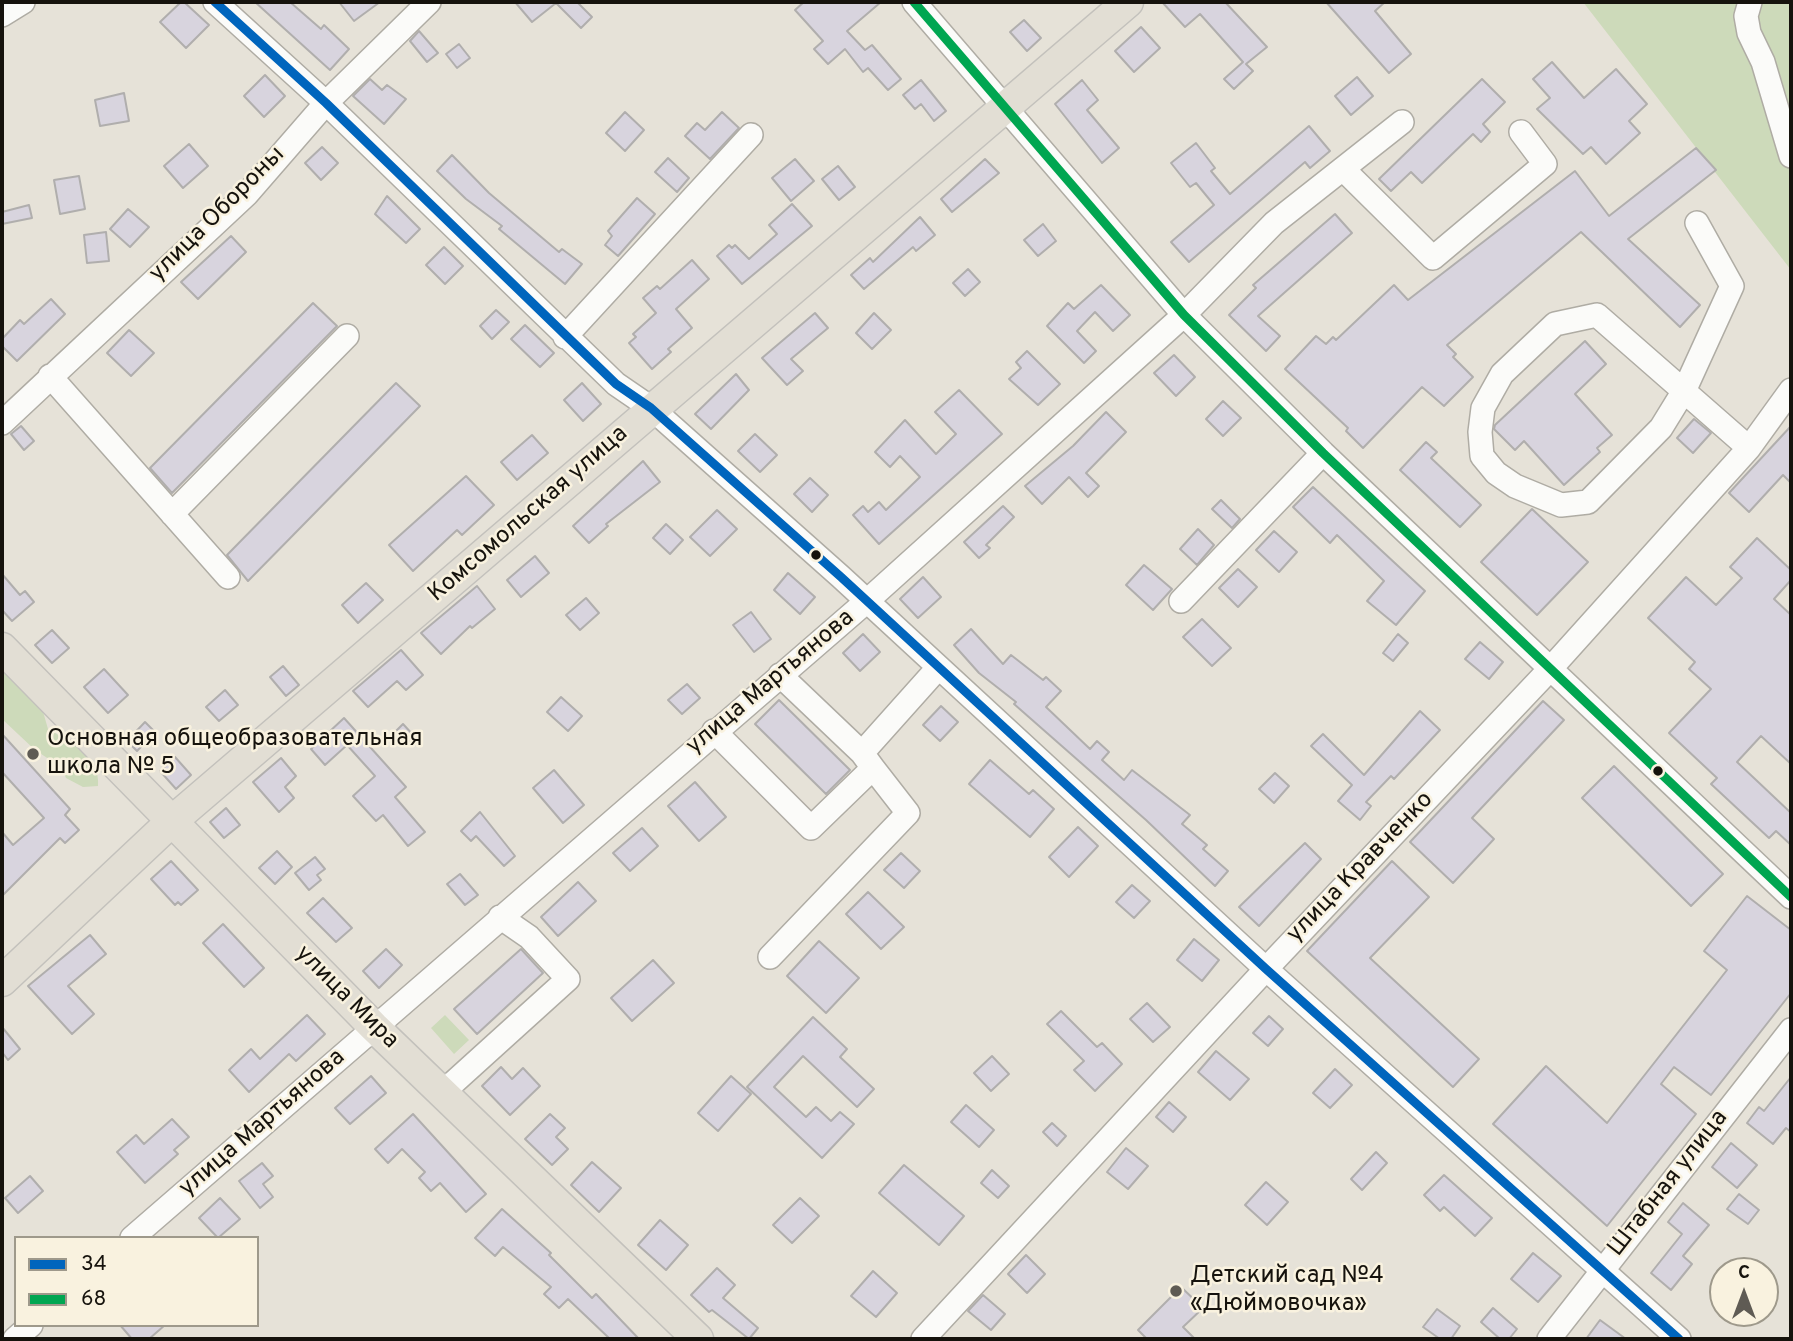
<!DOCTYPE html>
<html>
<head>
<meta charset="utf-8">
<style>
	body { margin:0 }
	#map { position:relative; width:1793px; height:1341px; overflow:hidden; background:#e6e2d8; font-family:Overpass,sans-serif }
	canvas { display:block }
	.frame { position:absolute; inset:0; border:4px solid #16130d; pointer-events:none }
	.legend { position:absolute; left:14px; top:1236px; width:245px; height:91px; box-sizing:border-box; background:#f9f2df; border:2px solid #9e998b; margin:0; padding:9px 12px; list-style:none; font-size:21px; color:#16130d }
	.legend li { display:flex; align-items:center; gap:14px; height:35px }
	.legend b { width:35px; border:2px solid #9e998b }
	.north { position:absolute; left:1709px; top:1257px; width:70px; height:70px; box-sizing:border-box; background:#f9f2df; border:2px solid #9e998b; border-radius:50%; rotate:0deg; font-size:19px; font-weight:700; line-height:28px; text-align:center; color:#16130d }
	.north::after { content:''; display:block; margin:auto; width:24px; height:32px; background:#5f5b54; clip-path:polygon(50% 0,100% 100%,50% 72%,0 100%) }
</style>
</head>
<body>
<div id="map">
<canvas width="1793" height="1341"></canvas>
<div class="frame"></div>
<ul class="legend">
<li><b style="height:9px;background:#0065bd"></b>34</li>
<li><b style="height:9px;background:#00a651"></b>68</li>
</ul>
<div class="north">С</div>
</div>
<script>
const ctx = document.querySelector('canvas').getContext('2d');
ctx.lineJoin = 'round';
function fill(path, color) {
  ctx.fillStyle = color;
  ctx.fill(path, 'evenodd');
}
function trace(path, color, width, dash) {
  ctx.strokeStyle = color;
  ctx.lineWidth = width;
  ctx.lineCap = dash ? 'butt' : 'round';
  ctx.setLineDash(dash || []);
  ctx.stroke(path);
}
function drawText(font, color, halo, rows, align = 'center') {
  ctx.font = font + ' Overpass,sans-serif';
  ctx.lineWidth = 5;
  ctx.setLineDash([]);
  ctx.textBaseline = 'middle';
  ctx.strokeStyle = halo;
  ctx.fillStyle = color;
  for (const [text, x, y, turn = 0] of rows) {
    ctx.save();
    ctx.translate(x, y);
    ctx.rotate((+turn || 0) * Math.PI / 180);
    ctx.textAlign = isNaN(turn) ? turn : align;
    if (halo) ctx.strokeText(text, 0, 0);
    ctx.fillText(text, 0, 0);
    ctx.restore();
  }
}
const green = new Path2D(`
	M1583,2H1791V270Z
	M2,669L42,708L48,729C69,741 101,757 98,786L83,787L66,778L61,767L35,750L2,719Z
	M445,1015L469,1040L454,1054L431,1028Z`);
const building = new Path2D(`
	M181,2H184L209,25L186,48L160,22Z
	M255,2H290L321,29L324,25L349,49L330,70Z
	M339,2H380L354,21Z
	M515,2H577L592,17L581,28L556,3L532,22Z
	M804,2H881L847,31L865,50L872,45L901,79L888,90L868,68L863,72L845,49L828,64L814,49L823,41L795,10Z
	M1162,2H1225L1267,47L1246,64L1253,71L1234,89L1224,79L1243,62L1200,14L1185,27Z
	M1326,2H1385L1375,11L1411,54L1389,73Z
	M1024,20L1041,38L1027,51L1010,32Z
	M1141,27L1160,48L1134,72L1115,51Z
	M419,31L438,53L427,62L410,41Z
	M459,44L470,58L457,68L446,54Z
	M1552,62L1584,98L1616,69L1647,104L1629,121L1640,133L1606,164L1591,147L1583,154L1537,109L1550,98L1533,79Z
	M265,75L285,96L264,117L244,96Z
	M1357,77L1373,96L1351,115L1335,96Z
	M370,79L382,90L387,85L406,99L384,124L353,96Z
	M1482,79L1505,102L1483,124L1490,132L1481,142L1473,134L1422,183L1411,172L1391,191L1379,179Z
	M921,80L946,111L934,121L921,104L915,109L903,95Z
	M1082,80L1098,100L1087,110L1119,148L1102,163L1055,104Z
	M124,93L129,121L100,126L95,100Z
	M625,112L644,130L625,151L606,133Z
	M722,112L739,128L710,159L685,136L697,123L705,130Z
	M1309,126L1330,151L1310,168L1305,162L1189,262L1171,242L1214,205L1196,183L1190,187L1171,163L1196,143L1215,168L1211,171L1230,194Z
	M189,144L208,166L183,188L164,166Z
	M322,147L338,163L321,180L305,163Z
	M1696,148L1716,170L1628,239L1700,305L1680,327L1581,232L1447,345L1456,354L1453,357L1473,377L1444,406L1422,387L1363,448L1346,431L1348,428L1285,369L1316,336L1326,344L1333,337L1336,340L1394,285L1408,300L1575,171L1609,216Z
	M452,155L489,193L559,252L562,249L582,264L565,284L499,229L502,226L466,199L437,171Z
	M668,158L689,178L677,192L655,172Z
	M795,159L814,181L791,201L772,178Z
	M985,159L999,173L952,212L941,199Z
	M838,166L855,187L839,200L822,179Z
	M79,176L85,209L60,214L54,180Z
	M387,196L420,229L406,243L375,214Z
	M637,198L655,214L618,256L605,245L612,236L608,231Z
	M792,204L812,226L742,284L717,256L729,245L732,248L735,245L749,259L777,234L769,225Z
	M29,205L32,218L2,224V212Z
	M128,209L149,227L130,247L110,229Z
	M1335,214L1352,233L1258,316L1280,336L1266,351L1229,315L1256,288L1253,285Z
	M920,217L935,235L916,251L913,247L864,289L851,275L870,258L873,262Z
	M1043,224L1056,241L1038,256L1024,240Z
	M106,232L109,261L87,263L84,235Z
	M231,236L246,252L198,299L181,282Z
	M444,247L463,266L445,284L426,265Z
	M692,260L709,279L676,309L692,328L668,349L671,352L652,369L629,343L636,337L633,334L656,313L643,298L657,286L660,289Z
	M968,269L980,282L965,296L953,283Z
	M1101,285L1130,315L1113,331L1095,312L1077,331L1096,351L1084,363L1047,326L1068,303L1074,309Z
	M51,299L65,314L17,361L2,346V339L20,320L24,324Z
	M313,303L337,326L172,493L150,468Z
	M496,310L509,322L492,339L480,326Z
	M815,313L828,328L791,359L803,371L787,385L762,358Z
	M874,313L891,330L872,349L856,333Z
	M525,325L554,353L540,367L511,339Z
	M129,330L154,353L131,376L107,353Z
	M1585,341L1606,364L1575,394L1612,435L1597,448L1600,452L1564,485L1524,441L1515,450L1494,429L1495,425Z
	M1027,351L1060,384L1038,405L1009,379L1021,368L1016,362Z
	M1174,355L1195,377L1176,396L1154,373Z
	M736,374L749,390L711,429L695,414Z
	M396,383L420,406L248,581L227,555Z
	M582,383L601,404L583,421L564,400Z
	M959,390L1002,434L879,544L853,515L863,506L868,512L879,502L886,510L920,477L900,456L890,467L875,452L905,420L936,454L956,434L935,412Z
	M1223,401L1241,418L1223,436L1206,419Z
	M1106,412L1126,432L1086,473L1099,486L1088,497L1069,477L1042,504L1025,486L1073,446Z
	M1694,419L1711,433L1693,453L1677,438Z
	M21,426L34,441L24,450L11,434Z
	M1791,426V483L1783,475L1749,512L1729,493Z
	M755,434L777,455L760,472L738,451Z
	M532,435L548,453L517,480L501,462Z
	M1426,442L1437,452L1431,458L1481,505L1460,527L1400,470Z
	M643,461L660,482L606,524L608,526L589,543L573,526Z
	M466,476L494,505L462,535L457,530L413,571L389,545Z
	M810,478L828,495L812,512L794,494Z
	M1313,487L1425,591L1396,625L1367,601L1384,581L1337,535L1330,543L1293,507Z
	M1221,500L1240,519L1232,528L1212,509Z
	M1003,506L1014,517L986,545L990,548L979,558L964,542Z
	M1532,509L1588,562L1537,615L1481,562Z
	M717,510L737,529L710,556L690,537Z
	M666,524L683,540L670,554L653,538Z
	M1198,529L1214,545L1197,565L1180,549Z
	M1274,531L1297,552L1279,572L1256,550Z
	M1757,538L1791,570V580L1774,599L1791,615V764L1761,736L1737,762L1791,813V845L1776,831L1769,838L1711,784L1717,778L1669,733L1711,689L1689,669L1695,662L1648,618L1686,577L1716,605L1742,578L1730,567Z
	M535,556L549,573L521,597L507,580Z
	M1144,565L1172,589L1153,610L1126,585Z
	M1238,569L1257,587L1238,607L1219,588Z
	M788,573L815,597L800,614L774,590Z
	M2,574L20,595L25,591L34,602L12,621L2,610Z
	M923,577L941,597L918,618L900,599Z
	M366,583L383,600L358,623L342,605Z
	M477,586L495,609L472,628L470,626L441,654L421,633Z
	M586,598L599,613L580,630L566,615Z
	M751,612L771,639L754,652L733,625Z
	M1202,619L1231,648L1212,666L1183,637Z
	M971,629L1003,664L1011,655L1043,680L1046,677L1061,691L1046,707L1090,749L1097,741L1109,752L1102,760L1124,780L1132,770L1190,815L1182,824L1207,845L1203,849L1228,871L1215,886L1146,820L1014,704L1016,702L979,673L954,645Z
	M52,630L69,648L52,663L35,645Z
	M863,634L880,652L860,671L843,653Z
	M1398,634L1408,643L1393,661L1383,653Z
	M1480,642L1503,662L1489,679L1465,659Z
	M401,650L423,675L406,690L397,681L368,707L353,691Z
	M283,666L299,685L286,696L270,677Z
	M104,669L128,695L108,713L84,687Z
	M687,684L700,698L682,714L668,700Z
	M225,690L238,705L219,721L206,707Z
	M561,697L582,716L568,731L547,712Z
	M779,700L850,770L826,794L755,724Z
	M1543,701L1564,720L1472,818L1494,839L1453,883L1410,842Z
	M941,706L958,722L940,741L923,725Z
	M1420,711L1440,730L1394,779L1391,776L1366,802L1371,806L1360,820L1338,801L1352,785L1311,746L1323,734L1364,775Z
	M344,718L406,787L395,797L425,832L408,846L383,815L376,821L353,796L375,776L347,745L325,765L311,749Z
	M145,722L155,732L137,751L127,741Z
	M403,724L414,736L404,746L393,734Z
	M2,734L70,809L65,815L79,830L65,843L60,838L2,896V832L13,845L44,818L2,772Z
	M175,757L191,775L176,789L160,771Z
	M281,758L296,776L285,787L294,798L279,812L253,782Z
	M990,760L1029,794L1033,790L1054,809L1030,837L969,784Z
	M1614,766L1723,874L1691,906L1582,798Z
	M554,770L584,805L563,823L533,788Z
	M1275,773L1289,786L1274,803L1259,789Z
	M695,782L726,817L699,841L668,806Z
	M226,808L240,825L224,838L210,822Z
	M480,812L515,856L504,866L476,836L471,841L461,831Z
	M1078,827L1098,846L1069,877L1049,857Z
	M642,828L658,846L630,871L613,853Z
	M1305,843L1321,859L1259,926L1239,907Z
	M277,851L292,867L275,884L259,868Z
	M901,853L920,871L904,888L884,870Z
	M315,857L325,869L317,875L321,880L309,890L295,873Z
	M171,861L198,890L181,905L178,902L175,905L151,879Z
	M1392,861L1429,897L1370,958L1479,1059L1453,1087L1307,951Z
	M460,874L478,895L465,905L447,884Z
	M578,882L596,901L558,936L541,917Z
	M1132,885L1150,901L1134,918L1116,902Z
	M868,892L904,927L881,949L846,914Z
	M1747,896L1791,930V993L1711,1095L1674,1067L1661,1084L1696,1114L1607,1226L1493,1124L1546,1066L1607,1123L1727,970L1704,951Z
	M323,898L352,928L336,942L307,913Z
	M223,924L264,968L244,987L203,943Z
	M90,935L106,954L68,986L94,1014L72,1034L28,986Z
	M1194,939L1219,960L1202,981L1177,960Z
	M819,941L859,978L826,1013L787,976Z
	M386,949L402,965L379,988L363,971Z
	M521,949L543,973L477,1034L454,1009Z
	M653,960L674,983L632,1021L611,998Z
	M1147,1003L1170,1027L1153,1042L1130,1019Z
	M1061,1011L1097,1047L1102,1043L1122,1064L1095,1091L1074,1070L1084,1061L1047,1024Z
	M307,1015L325,1034L296,1061L289,1054L249,1092L229,1070L251,1049L260,1059Z
	M1269,1016L1283,1029L1268,1046L1253,1033Z
	M813,1017L847,1049L840,1057L874,1089L857,1107L803,1056L774,1087L806,1117L816,1107L831,1121L840,1112L854,1124L822,1158L747,1087Z
	M2,1027L20,1049L8,1060L2,1052Z
	M1216,1051L1249,1079L1230,1100L1198,1072Z
	M992,1056L1009,1074L991,1091L974,1073Z
	M501,1067L512,1079L523,1068L540,1086L510,1115L482,1086Z
	M1335,1069L1352,1085L1330,1108L1313,1093Z
	M371,1076L386,1093L350,1124L335,1108Z
	M731,1076L751,1094L718,1131L698,1113Z
	M1791,1077V1132L1786,1128L1773,1144L1747,1123L1759,1107L1764,1111Z
	M1169,1102L1186,1117L1173,1132L1156,1117Z
	M966,1105L994,1130L979,1147L951,1122Z
	M413,1114L486,1194L466,1212L440,1183L431,1191L419,1178L425,1172L402,1149L388,1163L375,1149Z
	M550,1114L565,1128L556,1137L568,1149L552,1165L525,1139Z
	M172,1119L189,1137L174,1150L178,1154L145,1183L117,1152L136,1135L144,1144Z
	M1052,1123L1066,1136L1057,1146L1043,1132Z
	M1731,1143L1757,1165L1737,1188L1712,1167Z
	M1126,1148L1148,1166L1128,1189L1107,1172Z
	M1376,1152L1387,1163L1362,1190L1351,1179Z
	M592,1162L621,1188L599,1212L571,1185Z
	M262,1163L273,1176L263,1184L273,1197L260,1208L239,1181Z
	M904,1165L964,1216L939,1245L879,1193Z
	M992,1170L1009,1186L998,1198L981,1183Z
	M1444,1175L1492,1218L1475,1236L1444,1207L1440,1211L1424,1195Z
	M30,1176L43,1191L18,1213L5,1198Z
	M1266,1182L1288,1202L1267,1225L1245,1205Z
	M1739,1194L1759,1210L1748,1224L1727,1209Z
	M220,1198L240,1219L218,1238L199,1218Z
	M800,1198L819,1216L792,1243L773,1225Z
	M1683,1203L1709,1225L1683,1256L1692,1264L1671,1290L1651,1273L1682,1234L1668,1222Z
	M502,1209L551,1253L549,1255L592,1298L596,1294L639,1339H610L568,1299L559,1308L544,1294L551,1287L503,1247L495,1256L475,1238Z
	M660,1220L688,1245L666,1270L638,1245Z
	M1533,1253L1561,1276L1538,1302L1511,1279Z
	M1026,1255L1045,1274L1027,1293L1008,1274Z
	M717,1268L735,1285L723,1298L758,1328L749,1339L712,1310L709,1312L691,1295Z
	M873,1271L897,1293L876,1317L851,1296Z
	M1181,1287L1203,1308L1183,1327L1195,1339H1147L1138,1330Z
	M983,1295L1005,1314L991,1330L968,1311Z
	M1493,1308L1517,1329L1509,1339H1500L1481,1322Z
	M1437,1309L1460,1326L1451,1339H1440L1423,1327Z
	M1600,1320L1626,1339H1586Z
	M120,1325H165L149,1339H132Z`);
const minor = new Path2D(`
	M215,2L326,103L616,384L651,408L841,577L1266,969L1679,1339
	M914,2L1184,315L1323,453L1791,897
	M1750,2L1746,16L1749,33L1763,62L1791,156
	M2,15L23,2
	M1344,170L1433,258L1545,164L1521,132
	M1697,223L1732,286L1685,389L1661,428L1588,502L1561,505L1515,486L1496,473L1482,456L1480,432L1483,408L1502,374L1555,324L1597,315L1749,448
	M565,337L751,135
	M50,376L228,577
	M2,423L247,194L326,103L429,2
	M172,514L347,336
	M1181,601L1323,453
	M714,731L811,828L873,768L862,753L780,675
	M862,753L938,668
	M770,957L908,813L873,768
	M442,1093L568,979L529,937L500,917
	M132,1238L867,601L1184,315L1274,223L1402,122
	M15,1339L31,1325
	M923,1339L1266,969L1552,667L1749,448L1791,390
	M1549,1339L1791,1030`);
const major = new Path2D(`
	M2,648L374,1027L698,1339
	M2,981L171,822L1128,2`);
const bus1 = new Path2D(`
	M215,2L326,103L616,384L651,408L841,577L1266,969L1679,1339`);
const bus2 = new Path2D(`
	M914,2L1184,315L1323,453L1791,897`);
const markers = [
	[816,555,6,"#16130d"],
	[33,754,7,"#5f5b54"],
	[1658,771,6,"#16130d"],
	[1176,1291,7,"#5f5b54"]
];
const streetNames = [
	["улица Обороны",218,215,-45],
	["Комсомольская улица",529,515,-41],
	["улица Мартьянова",771,683,-40],
	["улица Кравченко",1361,868,-46],
	["улица Мира",346,998,45],
	["улица Мартьянова",263,1124,-41],
	["Штабная улица",1669,1184,-52]
];
const poiNames = [
	["Основная общеобразовательная",47,740],
	["школа № 5",47,768],
	["Детский сад №4",1190,1277],
	["«Дюймовочка»",1190,1305]
];
fill(green, '#cddaba');
fill(building, '#d8d4de');
trace(building, '#b0aead', 2);
trace(minor, '#afaca4', 26);
trace(major, '#c3c1bc', 33);
trace(minor, '#fbfbf9', 23);
trace(major, '#e2ded4', 30);
trace(bus1, '#0065bd', 9);
trace(bus2, '#00a651', 9);
for (const [x, y, r, color] of markers) {
  const dot = new Path2D();
  dot.arc(x, y, r, 0, 2 * Math.PI);
  ctx.fillStyle = color;
  ctx.fill(dot);
  trace(dot, '#f9f2df', 2.5);
}
drawText('24px', '#16130d', '#f9f2df', streetNames);
drawText('24px', '#16130d', '#f9f2df', poiNames, 'left');
</script>
</body>
</html>
